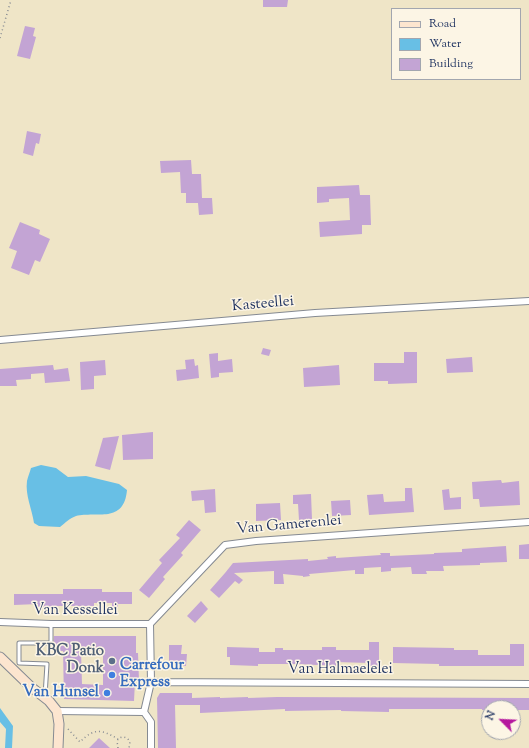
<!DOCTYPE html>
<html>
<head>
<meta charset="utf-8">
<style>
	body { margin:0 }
	#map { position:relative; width:529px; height:748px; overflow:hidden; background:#efe5c7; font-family:"Sorts Mill Goudy",serif }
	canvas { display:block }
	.legend { position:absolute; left:391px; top:8px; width:130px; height:72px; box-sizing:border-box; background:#fcf5e5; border:1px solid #a2a6af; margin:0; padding:5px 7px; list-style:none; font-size:12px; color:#1b2f5e }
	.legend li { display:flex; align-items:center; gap:8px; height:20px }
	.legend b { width:20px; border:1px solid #a2a6af }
	.north { position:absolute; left:481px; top:700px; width:40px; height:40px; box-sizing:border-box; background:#fcf5e5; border:1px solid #a2a6af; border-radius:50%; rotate:294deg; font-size:11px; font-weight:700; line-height:16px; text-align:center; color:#1b2f5e }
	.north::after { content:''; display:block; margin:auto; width:14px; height:18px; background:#b5179e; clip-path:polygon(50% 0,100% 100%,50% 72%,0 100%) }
</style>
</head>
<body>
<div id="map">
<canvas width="529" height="748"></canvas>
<ul class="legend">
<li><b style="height:5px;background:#fce5cf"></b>Road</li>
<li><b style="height:11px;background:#68bfe5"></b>Water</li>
<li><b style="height:11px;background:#c3a4d4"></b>Building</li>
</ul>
<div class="north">N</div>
</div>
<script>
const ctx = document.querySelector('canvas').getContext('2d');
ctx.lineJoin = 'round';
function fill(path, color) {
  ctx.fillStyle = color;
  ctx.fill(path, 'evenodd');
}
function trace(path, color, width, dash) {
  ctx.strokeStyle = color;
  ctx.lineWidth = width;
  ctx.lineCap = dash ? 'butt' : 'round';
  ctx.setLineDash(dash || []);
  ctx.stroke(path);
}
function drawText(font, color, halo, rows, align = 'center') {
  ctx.font = font + ' "Sorts Mill Goudy",serif';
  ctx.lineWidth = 3;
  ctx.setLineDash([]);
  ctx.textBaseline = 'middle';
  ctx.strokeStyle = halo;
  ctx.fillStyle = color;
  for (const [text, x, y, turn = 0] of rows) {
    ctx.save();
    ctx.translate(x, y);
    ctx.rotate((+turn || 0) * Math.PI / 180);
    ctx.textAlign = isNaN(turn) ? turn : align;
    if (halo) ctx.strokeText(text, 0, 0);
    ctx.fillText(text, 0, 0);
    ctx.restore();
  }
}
const water = new Path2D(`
	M41,465L56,468L68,477L86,476L119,484L127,490C124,524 97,511 76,516C70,518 65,523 60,527L39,526L34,523C32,509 25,495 27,481C28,476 30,472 31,468Z
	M0,708L13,726L12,748H5L6,729L0,722Z`);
const building = new Path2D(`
	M263,0H288L287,7H263Z
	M25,26L35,28L33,36L36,37L30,59L17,56Z
	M27,131L41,134L39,144L36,143L33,156L23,153Z
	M191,160L192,174H201L202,198H212L213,214L199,215L198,203H186V193H181L180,172L161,173L160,161Z
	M359,185L360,195H370L371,225H362V234L320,237L319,222L350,220L349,198L329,199V202L317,203V187Z
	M20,222L40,230L39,234L50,239L40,262L35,260L29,275L11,268L17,251L9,248Z
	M263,348L271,350L269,356L261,354Z
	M404,352H417V383L388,384V381H374V363H404Z
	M218,353V361L232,359L233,372L219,373V377L211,378L209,354Z
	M472,357L473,372L447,373L446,359Z
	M194,359L195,366L198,365L199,378L177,381L176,370L186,369L185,360Z
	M105,360L106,375L94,376V389L81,390L80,362Z
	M53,365L54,370L68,368L70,381L45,383L44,373L31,374V379L16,380L17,386H0V369Z
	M339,365L340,385L304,387L303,368Z
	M153,432V459L123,460L122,435Z
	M119,436L110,470L95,466L103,438Z
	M501,480L502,483L519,481L520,505L480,507L479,499H473L472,482Z
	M405,488H412L414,512L369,515L367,495L383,494L384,502L405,501Z
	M215,489L216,512L205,513L204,500L192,501L191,491Z
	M449,489L450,498L461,497V509L444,510L442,490Z
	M311,494L312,519L299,520L298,504H293V495Z
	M350,500L351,515L332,516L331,501Z
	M280,503L281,520L256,521V504Z
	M189,520L201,530L181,553L183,555L163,577L165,579L149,598L139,590L162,563L159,560L180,538L176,535Z
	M529,544V559H519V545Z
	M506,546L507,562L480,563V565L443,566L444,571H426L427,574H412L411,567L391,568V571L381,572V567L364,568V574H355V570L309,574L310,576L303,577V576L283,574L284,584H274V571L234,573L243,580L239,584L235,581L219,598L210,590L225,573L233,563L308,559V561L328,559L327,557L336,556V558L381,555L380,553H390V556L434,554V553L462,552V549Z
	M63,589H102V592H132V604H118V607H112V603H94V606H55V607H38V604L14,605V594H63Z
	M201,601L208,609L195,623L187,616Z
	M54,636H136V653H138L139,681H135L134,701L64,699L63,651H53ZM81,651H103V685L82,684Z
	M369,642H379V666H369V663L336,662V666L298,664H258V666L230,665V657H227V647L259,648V652H275V648H283V650H322V647H336V650H369Z
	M510,644H524V666H439V664L393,663V647L454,648V650H478V655H510Z
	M169,645H182L181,654H187L186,666H169Z
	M160,693H192V698L220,697V698L248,697V698L277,697L529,698V710H513V708H489V710H482V709H389V712L341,711V710L285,711V709L200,713V705H175L176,748H158L157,698Z
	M99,738L110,748H89Z`);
const path = new Path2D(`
	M0,38L11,0
	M68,729L80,742C94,728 101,729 118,739
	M118,748L117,741C120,735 127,736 130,742L129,748`);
const lane = new Path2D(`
	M45,696L47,664L19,663V643H51V624`);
const street = new Path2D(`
	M0,340L315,313L529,301
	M0,622L51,624H150
	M151,682L529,684
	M57,711L144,712
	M144,712L151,682L150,624L225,545L256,541L529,522
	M144,712L151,722V748`);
const secondary = new Path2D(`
	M0,657L31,687L49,701L57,711L59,724L58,748`);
const markers = [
	[112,661,4,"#5c6f8a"],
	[112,675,4,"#3f7fe0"],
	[107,693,4,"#3f7fe0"]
];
const streetNames = [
	["Kasteellei",263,305,-5],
	["Van Gamerenlei",289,526,-5],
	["Van Kessellei",75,611],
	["Van Halmaelelei",340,670]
];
const serviceNames = [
	["KBC Patio",104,652],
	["Donk",104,669]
];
const shopNames = [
	["Carrefour",120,666],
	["Express",120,683],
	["Van Hunsel",99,693,"right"]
];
fill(water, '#68bfe5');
fill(building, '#c3a4d4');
trace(lane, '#858a92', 5);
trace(street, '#858a92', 8);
trace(secondary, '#858a92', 11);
trace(path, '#858a92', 1.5, [1, 3]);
trace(lane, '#fff', 3);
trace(street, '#fff', 6);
trace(secondary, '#fce5cf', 9);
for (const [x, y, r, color] of markers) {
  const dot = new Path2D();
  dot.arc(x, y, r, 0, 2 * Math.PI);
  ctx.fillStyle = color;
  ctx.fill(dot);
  trace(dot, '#fcf5e5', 1.5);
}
drawText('15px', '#1b2f5e', '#fcf5e5', streetNames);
drawText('bold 15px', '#4e5e75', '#fcf5e5', serviceNames, 'right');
drawText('bold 15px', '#366cbe', '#fcf5e5', shopNames, 'left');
</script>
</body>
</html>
